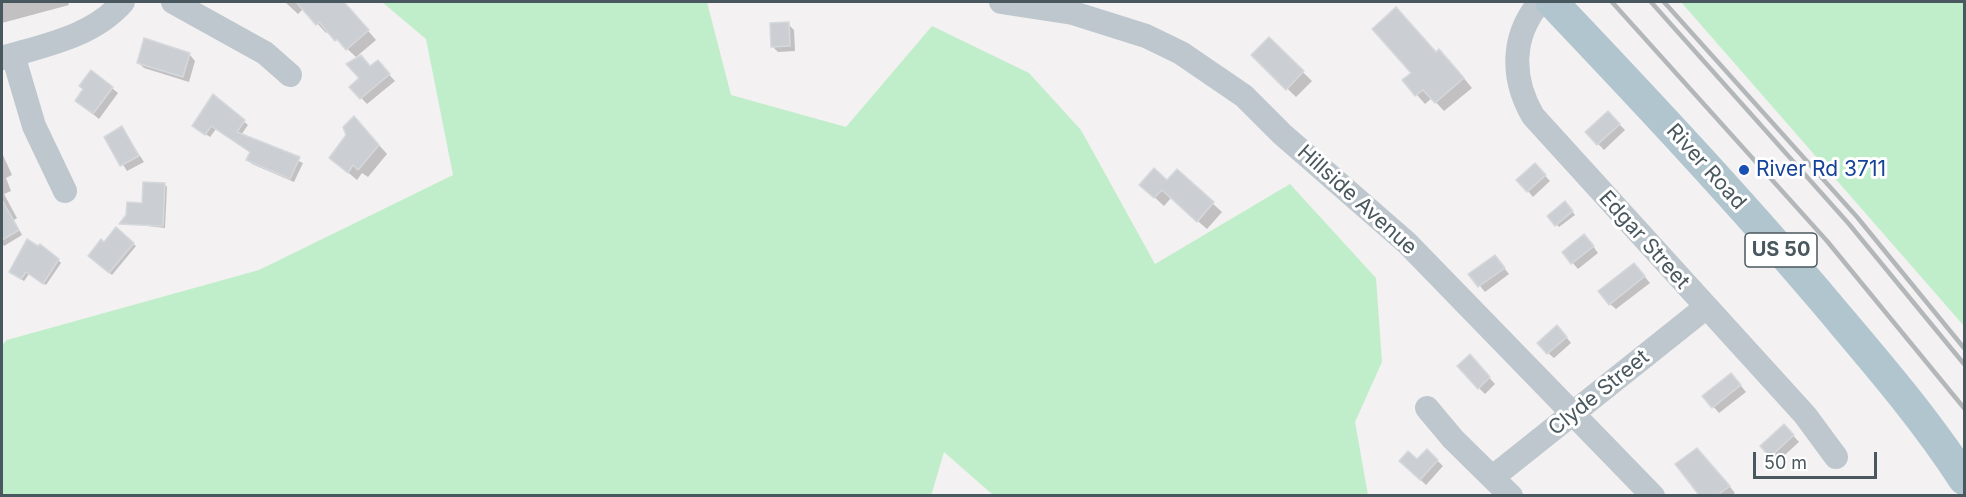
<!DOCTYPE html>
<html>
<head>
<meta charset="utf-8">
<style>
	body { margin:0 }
	#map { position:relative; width:1966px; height:497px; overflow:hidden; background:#f3f1f1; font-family:Inter,sans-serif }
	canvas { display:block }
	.frame { position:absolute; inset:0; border:3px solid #49575e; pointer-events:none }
	.scale { position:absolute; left:1753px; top:452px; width:124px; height:27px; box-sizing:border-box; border:3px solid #49575e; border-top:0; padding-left:8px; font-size:18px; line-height:21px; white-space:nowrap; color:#49575e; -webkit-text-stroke:4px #fff; paint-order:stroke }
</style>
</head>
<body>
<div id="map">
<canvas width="1966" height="497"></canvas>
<div class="frame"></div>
<div class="scale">50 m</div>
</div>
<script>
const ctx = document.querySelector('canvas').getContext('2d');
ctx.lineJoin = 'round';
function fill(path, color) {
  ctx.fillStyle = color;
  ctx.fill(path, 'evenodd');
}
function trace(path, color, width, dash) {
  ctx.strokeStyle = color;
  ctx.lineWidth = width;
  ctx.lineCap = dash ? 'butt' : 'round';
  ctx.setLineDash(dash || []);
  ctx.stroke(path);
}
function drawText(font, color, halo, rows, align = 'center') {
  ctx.font = font + ' Inter,sans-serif';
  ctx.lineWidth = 6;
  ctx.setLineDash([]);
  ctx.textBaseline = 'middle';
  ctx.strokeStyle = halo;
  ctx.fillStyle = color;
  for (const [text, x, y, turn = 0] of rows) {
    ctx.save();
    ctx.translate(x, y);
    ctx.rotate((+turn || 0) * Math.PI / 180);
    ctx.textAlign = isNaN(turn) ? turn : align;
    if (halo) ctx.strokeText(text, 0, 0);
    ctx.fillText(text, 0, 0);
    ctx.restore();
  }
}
const green = new Path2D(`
	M382,2H707L731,95L846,127L932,26L1029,73L1081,130L1155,264L1290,184L1376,278L1382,362L1355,422L1368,495H993L944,452L931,496L2,495V345L7,340L259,270L453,175L426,39Z
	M1681,2H1964V326Z`);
const shadow = new Path2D(`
	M2,2H68L69,5L2,23Z
	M285,2H308L309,3L298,14Z
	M318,2L329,10L343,2L376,40L356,57L328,31L326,33L306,11Z
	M788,24L794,30L795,51L778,52L772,46Z
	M1269,39L1312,81L1296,97L1253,55Z
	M145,40L190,55L195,61L189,82L144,68L138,62Z
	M1436,53L1448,59L1472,88L1444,111L1432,98L1425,104L1404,80Z
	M371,67L383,68L395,81L367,104L351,87Z
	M112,88L118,93L99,119L77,101Z
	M213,97L248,125L241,135L303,163L294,182L252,164L248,160L251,153L216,129L210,137L198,129Z
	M1608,113L1625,130L1604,150L1587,132Z
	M363,127L387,154L368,177L362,173L357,180L331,158Z
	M122,128L144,162L127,171L106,138Z
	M2,153L12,175L6,178L11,191L4,194L17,218L14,220L22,235L4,246L2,243Z
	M1535,165L1550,181L1533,197L1528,191Z
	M1177,171L1222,212L1207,229L1171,198L1164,206L1150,193Z
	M165,185L167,187L165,228L121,223Z
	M1568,206L1575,215L1559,227L1549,216Z
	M116,229L136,246L112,275L90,256L104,244Z
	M27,241L52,253L61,263L46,285L29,274L24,281L13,274Z
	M1590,242L1598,253L1578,269L1564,253Z
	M1495,257L1509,274L1485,292L1471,275Z
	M1640,271L1650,283L1616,309L1610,304Z
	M1563,333L1571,343L1554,358L1548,353Z
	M1475,362L1495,384L1485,394L1479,388Z
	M1737,381L1746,392L1719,413L1704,396Z
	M1790,432L1799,442L1777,462L1763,446Z
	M1427,451L1443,466L1426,485L1401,461L1417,462Z
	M1677,465L1713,466L1735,493L1731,496H1699Z`);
const building = new Path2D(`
	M296,2H344L369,30L346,50L337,39L335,41L319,22L316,25Z
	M1396,7L1436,52L1439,49L1464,78L1435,103L1423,90L1415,96L1402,80L1411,73L1372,29Z
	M789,22L790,46L771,47L770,23Z
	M1269,37L1304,71L1286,90L1251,55Z
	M144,38L190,53L183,77L137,63Z
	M361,55L370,66L378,60L390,74L360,99L349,87L359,78L346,64Z
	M91,70L113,87L93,114L75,101L83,89L79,86Z
	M213,94L245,120L237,132L300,157L290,179L246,160L250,152L211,126L205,135L192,126Z
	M1608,111L1620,124L1597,145L1585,132Z
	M354,116L379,145L358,170L353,165L348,173L329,158L346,135L343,127Z
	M122,126L139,156L120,166L104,137Z
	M1535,163L1546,175L1527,192L1516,180Z
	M1154,168L1167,180L1177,169L1214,202L1197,222L1162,190L1154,198L1139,185Z
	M143,182L165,183L163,226L119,224L126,215L127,202L142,203Z
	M2,200L19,230L2,240Z
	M1565,201L1573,211L1555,226L1547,216Z
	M116,227L134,243L109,273L88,256L101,239L104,242Z
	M1584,234L1594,246L1571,264L1562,252Z
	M27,239L38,246L40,244L59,259L43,284L26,272L21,279L9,272Z
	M1495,255L1505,268L1478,287L1468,274Z
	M1634,263L1645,276L1609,305L1598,291Z
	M1557,325L1567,337L1547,354L1537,343Z
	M1470,354L1490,377L1478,389L1457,366Z
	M1731,373L1741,385L1712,408L1702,396Z
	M1784,424L1794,435L1770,457L1760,446Z
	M1697,448L1730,486L1718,495H1699L1675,464Z
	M1427,449L1438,460L1420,480L1399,461L1408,451L1417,459Z`);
const minor = new Path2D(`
	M173,2L265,53L290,75
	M1001,2L1073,13L1146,36L1181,53L1244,96L1282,134L1407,243L1653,496
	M1540,2C1511,36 1511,78 1533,116L1805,415L1836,457
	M13,55L34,126L65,191
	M2,58C45,45 92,37 123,2
	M1427,408L1453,439L1511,496
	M1493,477L1705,308`);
const major = new Path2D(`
	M1552,2C1646,101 1739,200 1827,304C1875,361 1924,417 1964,479`);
const rail = new Path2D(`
	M1612,2L1827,241L1964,408
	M1651,2L1849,224L1964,364
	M1664,2L1857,217L1964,348`);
const markers = [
	[1744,170,6,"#1a4fb4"]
];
const shields = [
	[1781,250,72]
];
const shieldNames = [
	["US 50",1781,250]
];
const streetNames = [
	["River Road",1706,167,48],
	["Hillside Avenue",1357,200,42],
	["Edgar Street",1644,240,48],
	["Clyde Street",1599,393,-39]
];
const transitNames = [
	["River Rd 3711",1756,170]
];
fill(green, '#c1eeca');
fill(shadow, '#0003');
fill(building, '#cbcfd3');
trace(building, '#d5d8dc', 1.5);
trace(minor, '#bdc7cd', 24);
trace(major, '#b1c5ce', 32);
trace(rail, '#b3b7ba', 4.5);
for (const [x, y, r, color] of markers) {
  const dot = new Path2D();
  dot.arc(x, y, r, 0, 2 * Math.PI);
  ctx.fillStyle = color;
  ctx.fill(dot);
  trace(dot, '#fff', 2);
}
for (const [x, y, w] of shields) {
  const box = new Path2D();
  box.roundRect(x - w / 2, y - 17, w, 34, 4.5);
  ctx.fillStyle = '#fff';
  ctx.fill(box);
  trace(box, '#49575e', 1.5);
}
drawText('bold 20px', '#49575e', null, shieldNames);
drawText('21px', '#49575e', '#fff', streetNames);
drawText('21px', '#164399', '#fff', transitNames, 'left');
</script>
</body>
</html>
